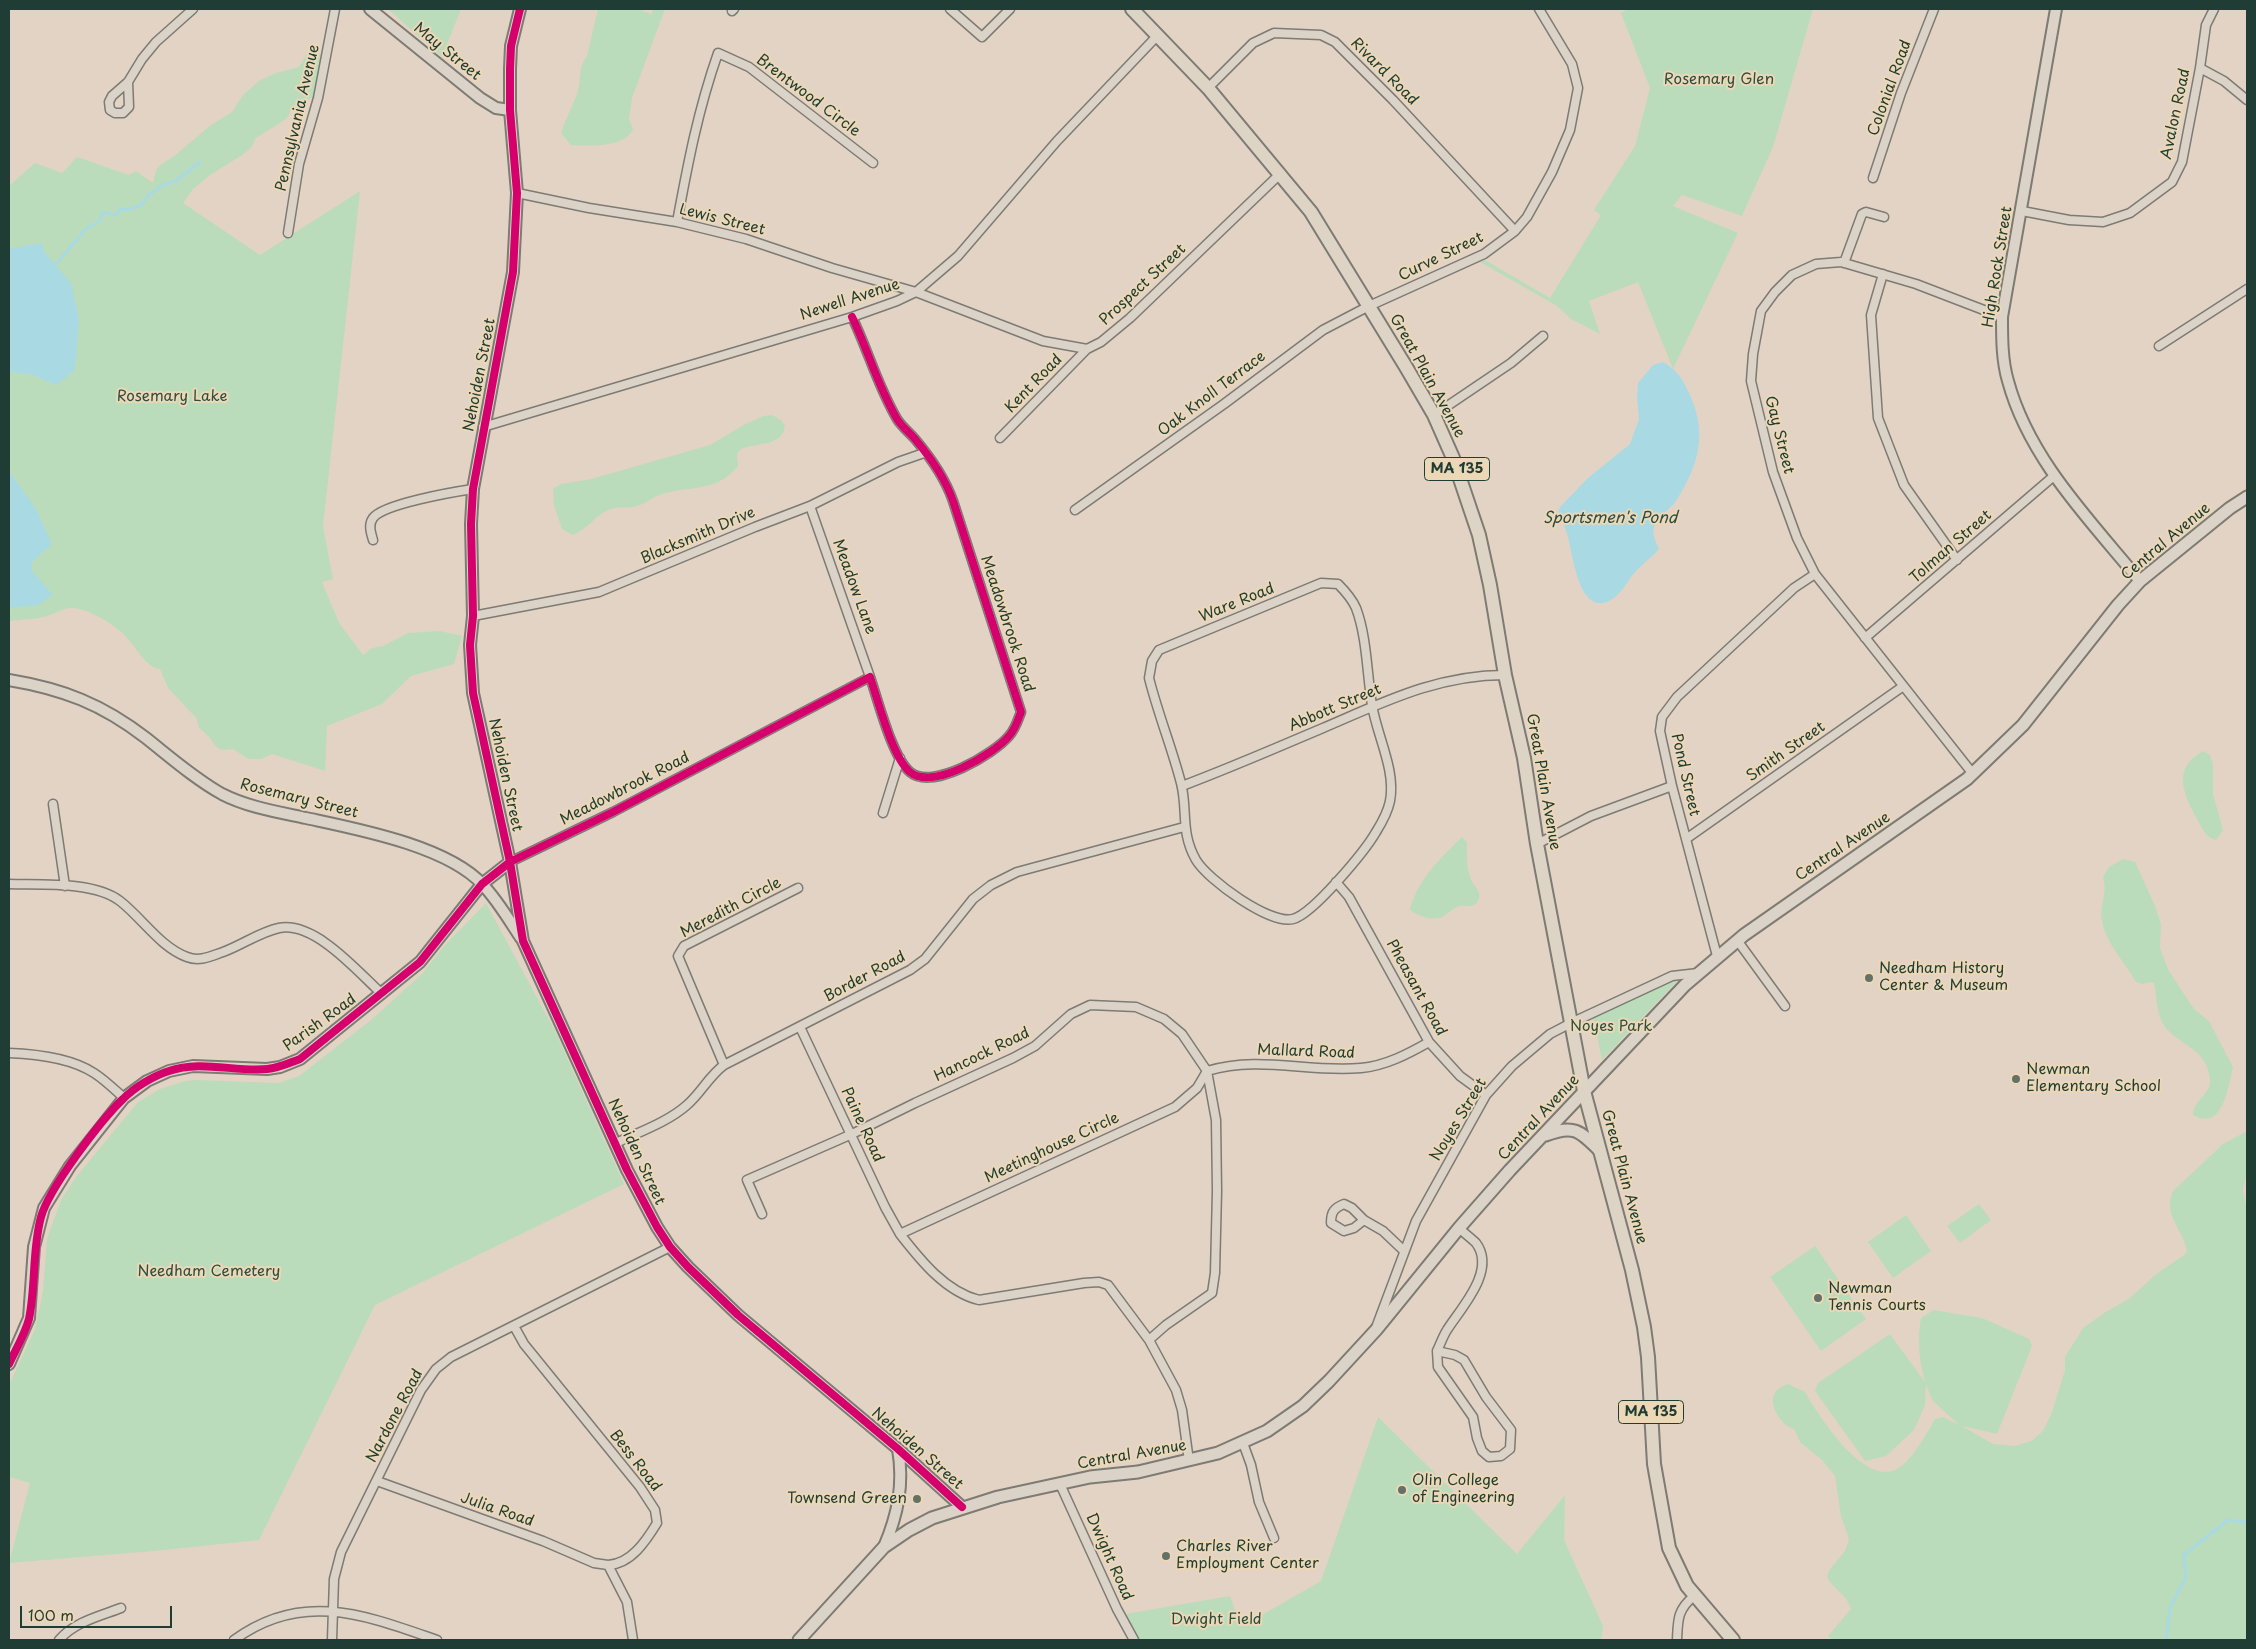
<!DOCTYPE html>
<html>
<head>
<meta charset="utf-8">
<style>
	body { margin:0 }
	#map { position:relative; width:2256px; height:1649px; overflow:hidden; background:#e3d3c4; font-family:"Playpen Sans",sans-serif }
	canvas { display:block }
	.frame { position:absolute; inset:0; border:10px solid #1f3d34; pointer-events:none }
	.scale { position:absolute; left:20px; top:1606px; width:152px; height:22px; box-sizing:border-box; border:2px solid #1f3d34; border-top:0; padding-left:6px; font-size:15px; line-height:18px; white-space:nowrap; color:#1f3d34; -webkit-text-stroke:4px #ecd7b6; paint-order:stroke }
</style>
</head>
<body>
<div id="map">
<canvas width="2256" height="1649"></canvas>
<div class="frame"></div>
<div class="scale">100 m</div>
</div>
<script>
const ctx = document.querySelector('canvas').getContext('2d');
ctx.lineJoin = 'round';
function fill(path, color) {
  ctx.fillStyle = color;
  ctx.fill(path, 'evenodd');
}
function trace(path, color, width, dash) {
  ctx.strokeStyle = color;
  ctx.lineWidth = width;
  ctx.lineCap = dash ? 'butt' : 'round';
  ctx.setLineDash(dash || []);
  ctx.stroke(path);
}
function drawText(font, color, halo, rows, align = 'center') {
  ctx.font = font + ' "Playpen Sans",sans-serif';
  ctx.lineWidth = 4;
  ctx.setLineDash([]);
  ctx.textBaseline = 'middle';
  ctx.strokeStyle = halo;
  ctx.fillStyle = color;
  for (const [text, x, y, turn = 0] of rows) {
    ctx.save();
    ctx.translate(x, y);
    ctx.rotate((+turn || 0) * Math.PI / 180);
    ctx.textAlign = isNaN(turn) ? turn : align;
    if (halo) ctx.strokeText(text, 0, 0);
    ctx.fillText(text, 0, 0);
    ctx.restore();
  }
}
const green = new Path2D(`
	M388,9H461L442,57Z
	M598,9H638L651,14L654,9H665L632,98L629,119L633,129C625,148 589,146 571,145L561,133C565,120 571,109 576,97C582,83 577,68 587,56Z
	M1628,9H1813L1773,147L1742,216L1682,195L1673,206L1738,233L1673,369L1638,282L1589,301L1600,334L1571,319L1557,306L1480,262L1485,260L1550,298L1601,215L1594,210L1635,146L1650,88L1621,13Z
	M309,50H315L326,58L316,96L295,105L286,119L256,138L251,148L242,155L210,175L193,189L183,203L260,255L360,191L323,526L333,579L322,582L339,623L363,655L372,648L383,646L408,633L440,631L462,636L454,664L411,676L382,704L327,726L325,771L272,754L261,759H248L233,749C214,752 217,745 207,735C204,731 200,730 198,726L197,719L168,688L160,669C148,669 135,647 128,639C118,626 88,608 72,608C62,608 56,614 47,616C35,620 21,619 9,621V186L35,163L62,173L77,157L129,175L136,171L153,183L156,170L159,166L173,157L211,125L232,112L243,95L259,81L276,73L299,67Z
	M772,415L781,420L785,426C782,452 740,439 737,455C737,458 738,463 738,466C715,495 686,484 657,496C650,499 645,504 637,506C628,509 619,506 611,509C596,514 588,529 573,535L562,529L554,505L553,489L561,484L591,479L710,445L742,426L763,416Z
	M2203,751L2210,755L2213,764V794L2223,830L2216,840C2205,838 2201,826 2196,817C2183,793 2172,768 2203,751Z
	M1462,837L1467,842C1467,854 1466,866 1470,877C1472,885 1481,889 1479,898C1476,909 1467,905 1459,906C1453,908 1448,914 1442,917C1434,921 1415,916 1410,909C1417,881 1441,857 1462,837Z
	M2123,859L2135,862L2155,906L2161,924L2160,948L2169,971L2194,1009L2209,1021L2233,1067C2228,1087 2223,1132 2193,1115C2193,1101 2210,1094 2210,1082C2209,1047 2178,1047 2163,1024C2156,1012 2157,997 2154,983L2152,982L2142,984L2136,982C2125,962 2105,943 2102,920C2099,904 2108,895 2103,877L2109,867Z
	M486,903L555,1031L624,1184L375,1305L259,1540L154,1551L9,1563L30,1483L9,1477V1385L35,1329L43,1291L47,1239L61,1200L76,1177L138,1102L160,1089L185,1081L196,1080L279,1083L299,1076L371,1020L422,974L444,946Z
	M1672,980H1678L1602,1060L1593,1018Z
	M2247,1131V1171L2243,1189L2247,1212V1640H1832L1828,1636L1851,1609L1847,1600L1829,1581L1827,1576L1830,1569L1845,1551L1849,1539L1841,1516L1835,1476L1822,1460L1800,1442L1794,1429C1783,1427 1767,1405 1775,1393C1778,1388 1783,1386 1788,1384L1805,1392C1819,1416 1862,1484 1895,1470C1910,1464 1927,1433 1935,1419L1943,1417L1959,1425L1932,1400L1926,1384L1925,1405L1914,1430L1886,1456L1865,1461L1815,1391L1818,1383L1890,1334L1925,1382C1919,1361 1917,1340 1921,1318L1933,1310L1982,1318L2029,1339L2032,1346L1997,1434L1962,1426L1993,1444L2015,1446L2031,1441L2043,1431L2052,1412L2065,1370V1357L2083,1328L2104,1313L2130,1298L2155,1275L2184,1255L2187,1251C2183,1229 2162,1214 2173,1191L2223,1144Z
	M1979,1204L1991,1220L1960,1243L1947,1226Z
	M1906,1215L1931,1251L1893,1278L1868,1242Z
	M1815,1246L1866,1319L1821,1351L1770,1277Z
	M1378,1417L1517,1554L1565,1495L1564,1540L1603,1626L1601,1640H1140L1125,1614L1230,1596L1241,1627L1321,1581Z`);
const water = new Path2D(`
	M41,243L45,253L71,283L79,319L76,360L74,371L56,385L31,374L11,372L9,374V249Z
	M1663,362C1677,370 1682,378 1689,393C1708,433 1699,465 1676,501C1670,510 1657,516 1654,527C1652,534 1656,543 1659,549C1653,556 1646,561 1639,568C1628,578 1624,592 1611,600C1579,618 1573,555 1568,537C1566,528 1561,520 1558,512L1560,507L1588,478L1630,444L1639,419L1637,397L1638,383L1653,365Z
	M9,471L36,509L52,544L32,562V571L53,595L38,605L9,608Z`);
const stream = new Path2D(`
	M56,264L86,229L100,221L102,213H109L112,215L117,214L122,208L127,210L141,205L149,195L163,185L176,181L200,162
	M2166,1640L2170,1608L2186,1577L2184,1555L2228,1520L2247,1522`);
const minor = new Path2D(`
	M950,9L982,37L1010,9
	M732,11L734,9
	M2200,68L2224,81L2247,100
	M128,82L129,107L123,113H115L110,110L109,102L112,96L128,82L142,59L156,42L193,9
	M1208,88L1253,43L1274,33L1321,35L1335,42L1393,100L1515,231
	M1873,178L1901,93L1934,9
	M517,193L589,208L677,222L746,239L832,268L916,292L1043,341L1087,349L1101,342L1130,318L1281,173
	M2022,211L2069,220L2103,222L2130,213L2172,182L2182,162L2200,68L2206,25L2214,9
	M677,222C688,163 698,110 718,53L749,67L873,163
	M288,233L299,164L318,98L335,9
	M1844,263L1862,214L1866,212L1884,217
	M1883,274L1871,315L1878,418L1904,485L1957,560
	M2159,346L2247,289
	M1434,415L1511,363L1543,336
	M483,427L852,317L897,301L916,292L958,256L1057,141L1158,35
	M1000,438L1087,349
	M810,506L870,677
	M1075,510L1224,404L1323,330L1369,306L1484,254L1515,231L1527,217L1552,172L1570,130L1578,88L1572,64L1539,9
	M373,540C371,533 368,525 373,518C383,504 453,492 473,489
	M1321,583L1338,584C1345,591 1352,599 1356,608C1367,637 1367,675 1372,705C1377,736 1396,770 1390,801C1388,811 1381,824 1376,832C1365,851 1313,914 1293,919C1270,925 1208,880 1196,860C1180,832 1188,810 1181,783C1172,748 1158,714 1149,678L1152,661L1159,650Z
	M473,616L599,592L755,527L810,506L898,462L924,453
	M1865,638L2055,475
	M1973,774L1815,574L1797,538L1773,472L1751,381L1753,354L1761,311L1775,292L1792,275L1816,264L1841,262L1916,284L2002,317
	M1182,786C1230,768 1276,748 1323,728C1384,702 1437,675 1505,675
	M53,804L65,886
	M883,813L900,758
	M1686,839L1902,687
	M1537,844L1591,816L1672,786
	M510,862L613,812L870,677C878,700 892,757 910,772C932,791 994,754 1009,736C1015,730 1018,720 1021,712L953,501C945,478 931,458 915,439C909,432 902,427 897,419C878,387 868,350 852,317
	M1336,882L1349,897L1429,1042L1460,1076L1486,1095
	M9,884C41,885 94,881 120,901C142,918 160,947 187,957C200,962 211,956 223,952C242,945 260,932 279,928C315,921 358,972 382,994
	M1737,940L1785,1006
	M1717,956L1672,786L1660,731L1662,717L1677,697L1794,588L1815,574
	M800,1027L885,1207L900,1234
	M9,1053C36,1054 71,1058 94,1073C105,1080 115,1090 124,1098
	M724,1065L678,956L684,946L798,888
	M1207,1071C1261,1055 1307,1073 1361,1068C1385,1066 1408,1054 1429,1042
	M616,1143C639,1132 668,1122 687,1105C701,1093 709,1076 724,1065L910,970L925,959L973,899L991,885L1017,872L1184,827
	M762,1214L747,1180L852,1134L915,1103L1013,1058L1035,1046L1071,1014L1090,1005L1136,1007L1164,1019L1182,1034L1207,1071L1216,1120L1217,1191L1215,1273L1212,1293L1166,1325L1149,1340L1176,1390L1182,1410L1189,1461
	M1364,1220L1352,1208L1344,1204C1334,1208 1331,1212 1331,1223L1344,1231L1354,1228L1364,1220L1383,1231L1403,1250
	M1377,1325L1416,1221L1486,1095L1512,1066L1550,1034L1571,1023L1672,976L1698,973
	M514,1326L524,1344L640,1487L655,1510L657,1523C646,1541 631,1564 608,1565L627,1602L633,1640
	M1149,1340L1108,1285L1099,1282L1084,1283L979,1300C946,1292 921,1261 900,1234L1175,1107L1197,1088L1207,1071
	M1437,1351L1438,1367L1473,1417L1477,1438L1482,1451L1489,1457L1501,1456L1510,1449L1511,1430L1486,1397L1464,1360L1455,1355L1437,1351C1440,1345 1443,1336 1447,1330C1460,1309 1497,1271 1476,1243C1471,1238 1464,1233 1459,1228
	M1243,1443L1251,1465L1259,1502L1274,1538
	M377,1481L543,1541L594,1563L608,1565
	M1060,1484L1117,1609L1134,1640
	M59,1640C74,1622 100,1616 121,1608
	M234,1640C302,1590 365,1615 437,1640
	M332,1640L334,1579L341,1552L421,1390L436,1369L451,1357L670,1247
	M1677,1640C1678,1620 1677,1610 1694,1596`);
const tertiary = new Path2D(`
	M370,9L480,98L496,108L510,110
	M520,9L511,46L510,69V110L517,193L513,272L473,489L471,524L473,616L470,645L473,693L510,862L523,941L627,1170L657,1227L670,1247L688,1267L738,1315L898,1449L962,1507
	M2056,9L2002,317C2002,338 2002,361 2008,381C2029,459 2090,520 2140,581
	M9,680C63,689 102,704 146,738C170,757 195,779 222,794C247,807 278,812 306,818C357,829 448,846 483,885C498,901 509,920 521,938
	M9,1364L29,1318L34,1247L44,1208L70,1166L124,1098L147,1081L169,1071L193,1066L267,1069L280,1067L300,1059L420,962L482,884L510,862
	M884,1547C898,1514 904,1484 898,1449`);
const secondary = new Path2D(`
	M1546,1135C1574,1124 1580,1131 1600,1151
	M799,1640L884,1547L909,1530L932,1518L998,1497L1090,1477L1138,1472L1218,1453L1267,1431L1303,1406L1329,1381L1376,1330L1459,1228L1510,1170L1685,985L1744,935L1967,779L2023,725L2118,605L2140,581L2230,508L2247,497`);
const primary = new Path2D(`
	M1132,9L1208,88L1311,212L1406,367L1434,415L1453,458L1479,535L1490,585L1505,675L1524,758L1537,844L1584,1091L1632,1270L1644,1327L1648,1357L1654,1464L1669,1548L1687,1586L1733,1640`);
const cycleway = new Path2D(`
	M520,9L511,46L510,69V110L517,193L513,272L473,489L471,524L473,616L470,645L473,693L510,862L523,941L627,1170L657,1227L670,1247L688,1267L738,1315L898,1449L962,1507
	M9,1364C16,1349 25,1334 29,1319C36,1285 32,1250 41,1217C49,1188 101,1120 123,1099C135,1087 153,1076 169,1071C200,1060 235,1072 267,1069C279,1068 289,1063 300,1059L420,962L482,884L510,862L613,812L870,677C878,700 892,757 910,772C932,791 994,754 1009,736C1015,730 1018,720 1021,712L953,501C945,478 931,458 915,439C909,432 902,427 897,419C878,387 868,350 852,317`);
const markers = [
	[1869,978,5,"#647266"],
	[2016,1079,5,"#647266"],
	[1818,1298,5,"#647266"],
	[1402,1490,5,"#647266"],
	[917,1499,5,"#647266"],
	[1166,1556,5,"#647266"]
];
const shields = [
	[1457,469,65],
	[1651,1412,65]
];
const shieldNames = [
	["MA 135",1457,469],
	["MA 135",1651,1412]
];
const streetNames = [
	["May Street",447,52,39],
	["Rivard Road",1384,72,45],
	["Colonial Road",1890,88,-70],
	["Brentwood Circle",808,96,37],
	["Avalon Road",2176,114,-78],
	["Pennsylvania Avenue",298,118,-77],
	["Lewis Street",722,220,14],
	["Curve Street",1441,257,-26],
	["High Rock Street",1998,267,-81],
	["Prospect Street",1143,285,-43],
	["Newell Avenue",850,300,-18],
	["Nehoiden Street",480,375,-79],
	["Great Plain Avenue",1427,376,61],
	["Kent Road",1034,384,-46],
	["Oak Knoll Terrace",1212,394,-37],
	["Gay Street",1779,435,76],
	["Blacksmith Drive",698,536,-23],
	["Central Avenue",2166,542,-40],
	["Tolman Street",1951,547,-41],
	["Meadow Lane",854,587,70],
	["Ware Road",1237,603,-22],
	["Meadowbrook Road",1007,624,72],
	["Abbott Street",1335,708,-23],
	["Smith Street",1786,752,-35],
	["Nehoiden Street",505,775,78],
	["Pond Street",1685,775,77],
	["Great Plain Avenue",1543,782,80],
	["Meadowbrook Road",625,789,-27],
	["Rosemary Street",299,799,14],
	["Central Avenue",1843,847,-34],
	["Meredith Circle",731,908,-28],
	["Border Road",865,977,-28],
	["Pheasant Road",1416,988,61],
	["Parish Road",320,1023,-36],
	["Mallard Road",1306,1052,2],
	["Hancock Road",982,1055,-26],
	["Central Avenue",1539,1118,-47],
	["Noyes Street",1459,1120,-59],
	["Paine Road",862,1125,65],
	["Meetinghouse Circle",1052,1148,-25],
	["Nehoiden Street",636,1152,65],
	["Great Plain Avenue",1624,1177,75],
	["Nardone Road",395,1416,-62],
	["Nehoiden Street",917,1449,41],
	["Central Avenue",1132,1455,-10],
	["Bess Road",635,1461,52],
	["Julia Road",497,1510,19],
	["Dwight Road",1109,1557,66]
];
const parkNames = [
	["Rosemary Glen",1719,80],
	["Rosemary Lake",172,397],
	["Noyes Park",1611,1027],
	["Needham Cemetery",209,1272],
	["Dwight Field",1216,1620]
];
const poiNames = [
	["Needham History",1879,969],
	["Center & Museum",1879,986],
	["Newman",2026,1070],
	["Elementary School",2026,1087],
	["Newman",1828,1289],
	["Tennis Courts",1828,1306],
	["Olin College",1412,1481],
	["of Engineering",1412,1498],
	["Townsend Green",907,1499,"right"],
	["Charles River",1176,1547],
	["Employment Center",1176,1564]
];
const waterNames = [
	["Sportsmen's Pond",1610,519]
];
fill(green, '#bbdcba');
fill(water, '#a9dae3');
trace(stream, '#a9dae3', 3);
trace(minor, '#7d7b73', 11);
trace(tertiary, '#7d7b73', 14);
trace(secondary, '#7d7b73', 15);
trace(primary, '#7d7b73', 16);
trace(minor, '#dbd3c7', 8);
trace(tertiary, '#dbd3c7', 10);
trace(secondary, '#dbd3c7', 11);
trace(primary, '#ded4c6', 12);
trace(cycleway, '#d6006c', 8);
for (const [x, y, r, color] of markers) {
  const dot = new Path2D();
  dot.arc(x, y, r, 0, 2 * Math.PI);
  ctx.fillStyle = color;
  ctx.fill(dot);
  trace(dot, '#ecd7b6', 2);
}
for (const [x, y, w] of shields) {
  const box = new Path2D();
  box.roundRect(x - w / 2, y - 11.5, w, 23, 4);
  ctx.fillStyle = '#ecd7b6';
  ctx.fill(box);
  trace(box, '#1f3d34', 1);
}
drawText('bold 14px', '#1f3d34', null, shieldNames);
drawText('15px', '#1f3d34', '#ecd7b6', streetNames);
drawText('15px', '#2b4e41', '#ecd7b6', parkNames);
drawText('15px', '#1f3d34', '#ecd7b6', poiNames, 'left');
drawText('italic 16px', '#2a4d47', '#ecd7b6', waterNames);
</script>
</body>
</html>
